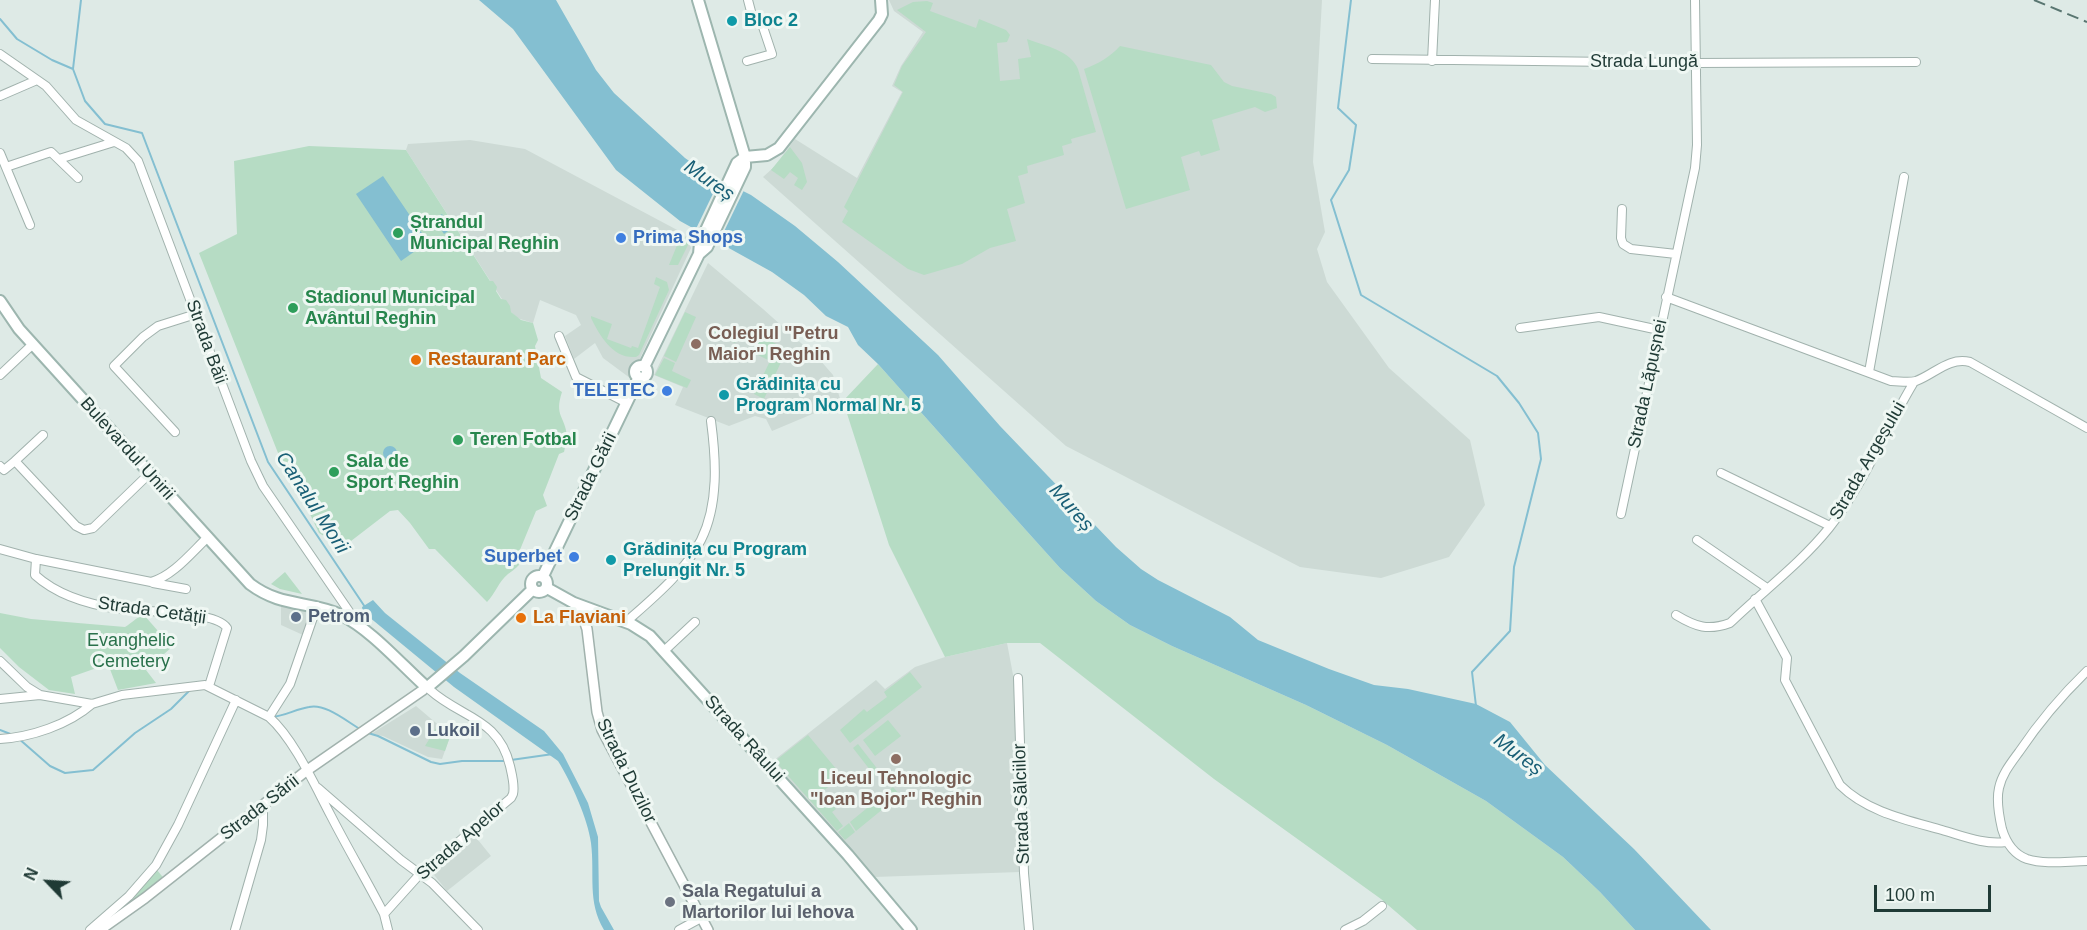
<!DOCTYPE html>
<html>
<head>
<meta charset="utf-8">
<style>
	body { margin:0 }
	#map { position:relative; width:2087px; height:930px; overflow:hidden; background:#deeae6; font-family:Helvetica,sans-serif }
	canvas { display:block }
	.north { position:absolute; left:18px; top:852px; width:60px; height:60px; -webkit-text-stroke:4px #eff7f3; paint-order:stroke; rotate:295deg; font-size:16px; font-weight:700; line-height:24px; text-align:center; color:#1f3a35 }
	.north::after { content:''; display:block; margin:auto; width:21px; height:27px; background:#1f3a35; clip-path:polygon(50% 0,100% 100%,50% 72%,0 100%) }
	.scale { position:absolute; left:1874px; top:885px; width:117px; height:27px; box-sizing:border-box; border:3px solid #1f3a35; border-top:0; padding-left:8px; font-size:18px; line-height:21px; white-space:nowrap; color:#1f3a35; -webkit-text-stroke:4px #eff7f3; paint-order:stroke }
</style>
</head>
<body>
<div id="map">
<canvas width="2087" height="930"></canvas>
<div class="north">N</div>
<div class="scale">100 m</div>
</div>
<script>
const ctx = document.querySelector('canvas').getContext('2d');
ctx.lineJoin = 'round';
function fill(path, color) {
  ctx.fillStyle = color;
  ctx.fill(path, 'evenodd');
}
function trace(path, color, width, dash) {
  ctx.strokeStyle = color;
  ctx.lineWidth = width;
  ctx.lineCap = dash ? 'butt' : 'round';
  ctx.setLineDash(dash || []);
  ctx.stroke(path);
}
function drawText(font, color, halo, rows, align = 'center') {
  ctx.font = font + ' Helvetica,sans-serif';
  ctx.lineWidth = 6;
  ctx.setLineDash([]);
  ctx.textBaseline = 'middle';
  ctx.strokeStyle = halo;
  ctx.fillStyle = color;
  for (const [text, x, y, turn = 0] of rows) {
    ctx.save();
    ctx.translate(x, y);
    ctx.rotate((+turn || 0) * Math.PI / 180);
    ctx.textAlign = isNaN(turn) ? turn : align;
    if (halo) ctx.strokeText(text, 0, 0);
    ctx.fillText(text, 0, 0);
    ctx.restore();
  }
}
const built = new Path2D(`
	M889,0H1322L1313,162L1325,232L1317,249L1327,282L1389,368L1470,440L1485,505L1449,557L1381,578L1300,567L1066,446L763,177L774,167L795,139L857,178L902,92L892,86L901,66L923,32L894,11Z
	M470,140L525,149L681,232L687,238L691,248L641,356L638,367L630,378L603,358L595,343L574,359L565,336L581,325L576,315L540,300L533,323L517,318L509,310L406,150L408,144Z
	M708,263L763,309L820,360L833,375L841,402L772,431L766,419L755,416L729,426L675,405L683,387L654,375Z
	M281,605L311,610L303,635L281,625Z
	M1007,643L1014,680L1020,872L874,877L773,761L876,680L885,689L915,667L945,657Z
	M416,706L442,728L452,731L442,759L428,757L383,736L371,734Z
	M474,835L491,856L447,891L431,871Z`);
const green = new Path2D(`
	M927,1L933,3L930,11L976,28L979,19L1006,30L1010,35L1007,42L997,43L1000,81L1020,79L1018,59L1031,57L1027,39C1045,46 1070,50 1078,69L1096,132L1071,139L1072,143L1062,146L1064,155L1027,166L1028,173L1018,176L1025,203L1007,209L1016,241L990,248L962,264L924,275L908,269L842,222L848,211L844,207L903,92L894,85L902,66L926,32L897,10L913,2Z
	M1120,46L1211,65L1224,82L1232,86L1271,94L1276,97L1277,108L1265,112L1255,107L1212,120L1220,150L1201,156L1199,151L1181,157L1190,190L1126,209L1084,69C1098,64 1110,57 1120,46Z
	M309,146L406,150L490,281H493L497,287L496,291L501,299L506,300L510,306L511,312L521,320L533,323L538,340L535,346L541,378L562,392C554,416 565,416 567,436C567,441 565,447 564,452L559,454L543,495L547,506L536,511L517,557L519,565C515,569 512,571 508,574C499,581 495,594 487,602L435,549H429L410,523L398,510L390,511L338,551L332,541L319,533L310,514L314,513L280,458L199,253L237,234L234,161Z
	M790,147L802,163L807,182L802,190L794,185L798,178L790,172L784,179L771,170Z
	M682,233L689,243L678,265H669Z
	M656,277L667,282L669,290L639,355L636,357C613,359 600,336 591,318V316L612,324L607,339L631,348L632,346L638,348L660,287L654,284Z
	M685,312L696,317L676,362L664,356Z
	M717,326L738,337L735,343L714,333Z
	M760,336L787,349L764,399L754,394L770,361L752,352Z
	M664,358L675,363L672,371L691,380L687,388L655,375Z
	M878,364L1024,528L1060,568L1096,601L1130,625L1172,646L1306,705L1387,745L1486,801L1563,857L1600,892L1635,930H1417L1381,899L1214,779L1040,643H1007L945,657L889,545L843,401Z
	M285,572L302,594L280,589L271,584Z
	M0,613L31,619L125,627C132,623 135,618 144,615L172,647L146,670L156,683L118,690L108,664L71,677L75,694L49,690L19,667L0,648Z
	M910,672L922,687L850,743L840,730L864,709L867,712L887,697L884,692Z
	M888,720L901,736L875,756L863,740Z
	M438,725L452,731L445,751L425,746Z
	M808,735L842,776L822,792L836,809L832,812L843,826L837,831L775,761Z
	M858,744L879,771L874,775L853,748Z
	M893,787L900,795L856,831L850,822Z
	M849,823L855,832L845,840L838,832Z
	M157,870L166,881L100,930L132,899Z`);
const water = new Path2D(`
	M479,0H556L596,70L614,93L685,158L705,172L751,195L795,226L838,262L938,355L1000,426L1116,547L1141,569L1158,580L1230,617L1258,640L1329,669L1374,685L1408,689L1476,704L1510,722L1545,765L1634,849L1711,930H1635L1600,892L1563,857L1486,801L1387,745L1306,705L1172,646L1130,625L1096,601L1060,568L1024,528L878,364L858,345L848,327L826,316L804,295L772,272L680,221L616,170L513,29Z
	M383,176L428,242L401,261L356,194Z
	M442,214L451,229L444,234L434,219Z
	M383 453a7 7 0 1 1 14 0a7 7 0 1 1-14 0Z
	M373,600L385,613L460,673L544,731L563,754L588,803L598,837L599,901L601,907L614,930H604C587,901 595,875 591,843C588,819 571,782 558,761L454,687L363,612L362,607Z`);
const pier = new Path2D(`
	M721,177L745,188L717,246L694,233Z`);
const stream = new Path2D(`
	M81,0L73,69L85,101L105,124L142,133L268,462L365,607
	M1351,0L1338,108L1356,125L1349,170L1331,200L1361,295L1497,376L1519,403L1538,433L1541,459L1514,567L1510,631L1472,672L1476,706
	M0,19L17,39L52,60L73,69
	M272,717C285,716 296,709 309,707C325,703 346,721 360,729
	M0,730L13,735
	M368,733L378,736L431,762L440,764L462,761H505
	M18,738L50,766L65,773L93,770L135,733L171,709L190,690
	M511,760L553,754`);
const minor = new Path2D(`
	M0,54L46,86L76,120L126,148L138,161L251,461L263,486L357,623
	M1372,59L1696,63L1916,62
	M747,61L772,54L761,21L754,23L748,0
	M1432,61L1435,0
	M0,96L37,80
	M0,153L30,225
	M59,159L114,142
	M6,167L51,152L78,178
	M1622,209L1621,238L1623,244L1631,249L1676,254
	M1666,297L1891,381C1899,381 1908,383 1916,381C1935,374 1948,357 1970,362L2087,428
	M1520,328L1599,317L1659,330
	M559,336L576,377L627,403
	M1869,372L1904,177
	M0,375L33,344
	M175,432L114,366L143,337L158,326L196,314
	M15,461L43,435
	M0,466L4,470L15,461L76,526L84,530L93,528L150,473
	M1721,473L1830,526
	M1621,514L1695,168L1697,145L1695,0
	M1697,540L1767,588
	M0,549L36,559L151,582C173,576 191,553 208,537
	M36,559L35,575C57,595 91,605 120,609C141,612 216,610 227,628L209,686
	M153,583L186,589
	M1755,599L1787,658L1785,680L1840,785C1867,812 1907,820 1942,830C1963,836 1984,845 2006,842
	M1676,615C1696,627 1708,631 1730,623C1763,591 1800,564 1829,528C1864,484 1885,430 1914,382
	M626,622C653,598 684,573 701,540C719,504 716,459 711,421
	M664,651L695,622
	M0,661L27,687L40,695L92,704L122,695L205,685L269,717C294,739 315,786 331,816C348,849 367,881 384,914L388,930
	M2087,671C2060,697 2040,721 2019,752C2011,763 2002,774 1999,788C1996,801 1999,816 2002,829C2006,842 2013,854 2027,859C2046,865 2068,861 2087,861
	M1018,678L1024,873L1029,930
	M0,699L40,695
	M269,717L290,684L317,606
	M0,739C31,737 68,725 92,704
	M318,788L401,860L432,883L478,930
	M384,914L420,874L511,798L513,794C515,785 512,775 510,766C499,718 461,718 430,690
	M90,930L129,896L156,865L178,825L236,700
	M235,930L261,840L263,825V804
	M679,930L701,918
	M1345,930L1363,921L1382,906`);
const tertiary = new Path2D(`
	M574,603L581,611L587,629L597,712L602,730L708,930
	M100,930L145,898L306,771L423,690`);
const secondary = new Path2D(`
	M698,0L745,157V167L707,247L699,254
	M745,157L767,155L779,148L879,20L882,14L881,0
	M0,301L19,329L250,584C282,608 308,600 341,615C369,628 400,663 423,684
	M635 372a6 6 0 1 1 12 0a6 6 0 1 1-12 0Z
	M644,367L699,254L700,243L737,163L745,157
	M531 584a8 8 0 1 1 16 0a8 8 0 1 1-16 0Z
	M543,576L639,377
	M547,588L574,603L631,624L650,636L848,855L911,930
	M430,685L464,656L533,589`);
const rail = new Path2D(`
	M2034,0L2087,22`);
const markers = [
	[732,21,6,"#0f9aa8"],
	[398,233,6,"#2e9e5b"],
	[621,238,6,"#3f7fe0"],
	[293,308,6,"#2e9e5b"],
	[696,344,6,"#8d6e63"],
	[416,360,6,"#e8710a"],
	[667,391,6,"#3f7fe0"],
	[724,395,6,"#0f9aa8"],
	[458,440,6,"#2e9e5b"],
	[334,472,6,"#2e9e5b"],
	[574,557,6,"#3f7fe0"],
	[611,560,6,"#0f9aa8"],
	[296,617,6,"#5c6f8a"],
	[521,618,6,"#e8710a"],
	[415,731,6,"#5c6f8a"],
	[896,759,6,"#8d6e63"],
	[670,902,6,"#6b7280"]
];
const cultureNames = [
	["Bloc 2",744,21],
	["Grădinița cu",736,385],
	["Program Normal Nr. 5",736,406],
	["Grădinița cu Program",623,550],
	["Prelungit Nr. 5",623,571]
];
const streetNames = [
	["Strada Lungă",1644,62],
	["Strada Băii",206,342,70],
	["Strada Lăpușnei",1648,384,-78],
	["Bulevardul Unirii",127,449,48],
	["Strada Argeșului",1868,461,-60],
	["Strada Gării",591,477,-64],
	["Strada Cetății",152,611,8],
	["Strada Râului",744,739,48],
	["Strada Duzilor",626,771,64],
	["Strada Sălciilor",1022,804,-92],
	["Strada Sării",260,808,-38],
	["Strada Apelor",461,841,-41]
];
const leisureNames = [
	["Ștrandul",410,223],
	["Municipal Reghin",410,244],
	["Stadionul Municipal",305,298],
	["Avântul Reghin",305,319],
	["Teren Fotbal",470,440],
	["Sala de",346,462],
	["Sport Reghin",346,483]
];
const shopNames = [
	["Prima Shops",633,238,"left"],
	["TELETEC",655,391],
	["Superbet",562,557]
];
const educationNames = [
	["Colegiul \"Petru",708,334],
	["Maior\" Reghin",708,355],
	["Liceul Tehnologic",896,779,"center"],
	["\"Ioan Bojor\" Reghin",896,800,"center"]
];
const foodNames = [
	["Restaurant Parc",428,360],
	["La Flaviani",533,618]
];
const serviceNames = [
	["Petrom",308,617],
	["Lukoil",427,731]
];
const parkNames = [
	["Evanghelic",131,641],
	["Cemetery",131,662]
];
const worshipNames = [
	["Sala Regatului a",682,892],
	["Martorilor lui Iehova",682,913]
];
const waterNames = [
	["Mureș",709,181,35],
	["Canalul Morii",312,503,57],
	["Mureș",1071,508,49],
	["Mureș",1518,755,37]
];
fill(built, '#cddad5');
fill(green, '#b6dcc4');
fill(water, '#84bfd1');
fill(pier, '#deeae6');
trace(stream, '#84bfd1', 2);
trace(minor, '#a1b2ad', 10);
trace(tertiary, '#a1b2ad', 12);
trace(secondary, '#9db6af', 14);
trace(minor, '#fff', 8);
trace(tertiary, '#fff', 9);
trace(secondary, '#fff', 10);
trace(rail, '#597671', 2, [12, 6]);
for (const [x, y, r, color] of markers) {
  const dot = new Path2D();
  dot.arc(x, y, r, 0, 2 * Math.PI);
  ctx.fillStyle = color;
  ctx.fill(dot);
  trace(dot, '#eff7f3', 2);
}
drawText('bold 18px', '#0d838f', '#eff7f3', cultureNames, 'left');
drawText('18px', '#1f3a35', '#eff7f3', streetNames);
drawText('bold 18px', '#27864d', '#eff7f3', leisureNames, 'left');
drawText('bold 18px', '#366cbe', '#eff7f3', shopNames, 'right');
drawText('bold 18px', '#785e54', '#eff7f3', educationNames, 'left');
drawText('bold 18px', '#c56008', '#eff7f3', foodNames, 'left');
drawText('bold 18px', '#4e5e75', '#eff7f3', serviceNames, 'left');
drawText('18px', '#29714b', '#eff7f3', parkNames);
drawText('bold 18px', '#5b616d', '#eff7f3', worshipNames, 'left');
drawText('italic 20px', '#195f76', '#eff7f3', waterNames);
</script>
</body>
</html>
